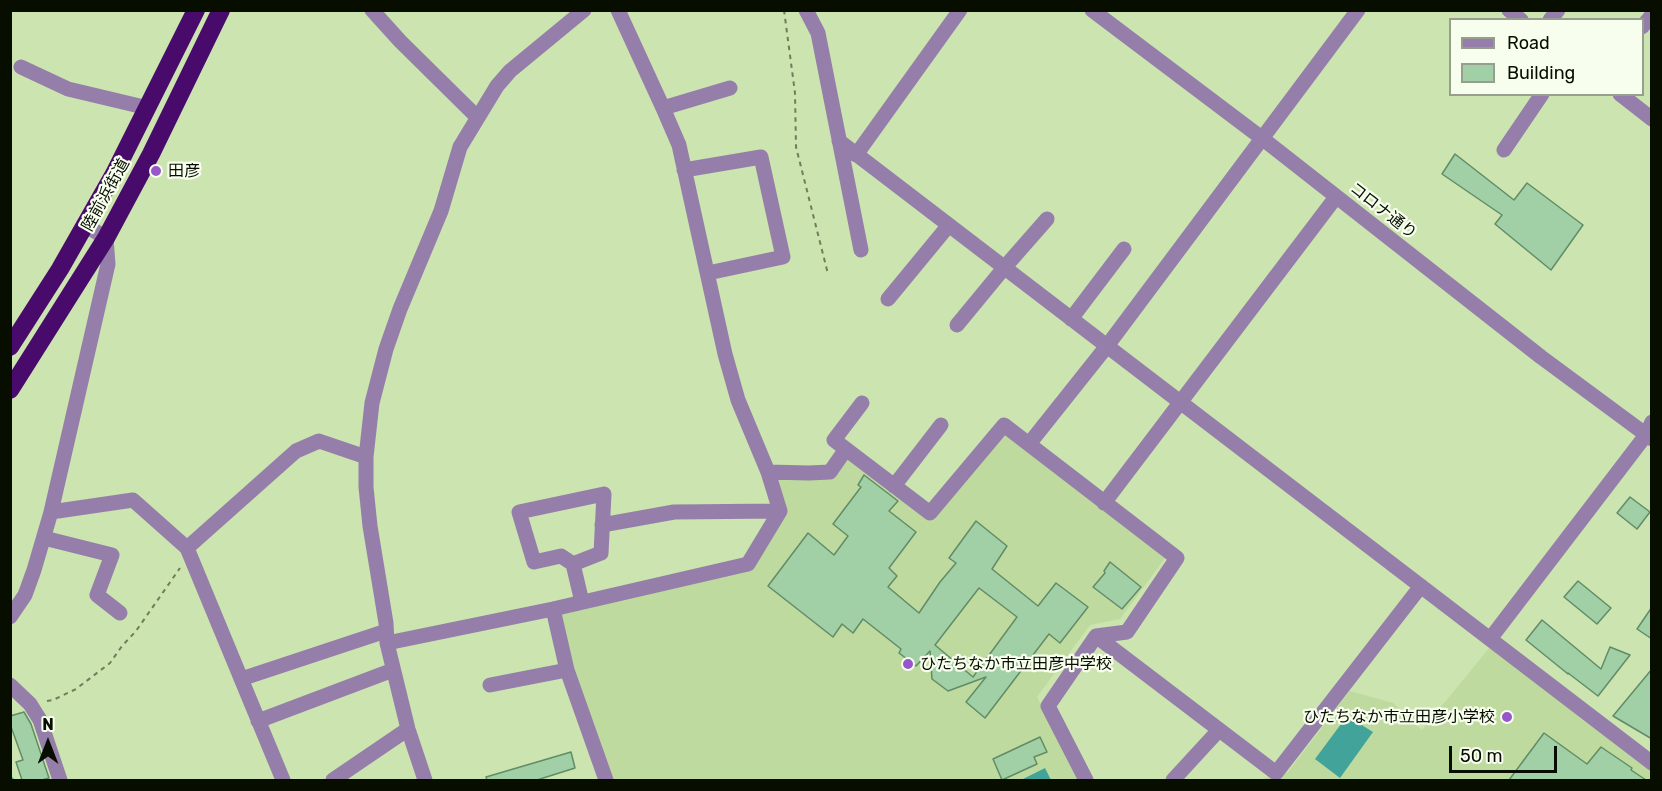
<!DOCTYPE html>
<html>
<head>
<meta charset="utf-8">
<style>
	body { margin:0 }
	#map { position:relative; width:1662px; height:791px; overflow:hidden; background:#cce4af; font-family:Rubik,sans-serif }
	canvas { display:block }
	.frame { position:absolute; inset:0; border:12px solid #070e00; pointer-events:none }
	.legend { position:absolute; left:1449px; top:18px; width:195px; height:78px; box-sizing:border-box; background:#f7feee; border:2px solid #979e8f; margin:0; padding:8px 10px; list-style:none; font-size:18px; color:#070e00 }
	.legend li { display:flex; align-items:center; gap:12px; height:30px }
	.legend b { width:30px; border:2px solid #979e8f }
	.north { position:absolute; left:18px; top:713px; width:60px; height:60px; -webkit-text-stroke:4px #f7feee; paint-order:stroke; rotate:0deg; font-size:16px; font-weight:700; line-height:24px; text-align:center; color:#070e00 }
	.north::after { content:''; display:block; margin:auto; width:21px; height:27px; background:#070e00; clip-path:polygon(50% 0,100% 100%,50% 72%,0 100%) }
	.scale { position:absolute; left:1449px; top:746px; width:108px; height:27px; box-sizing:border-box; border:3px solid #070e00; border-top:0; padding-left:8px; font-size:18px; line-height:21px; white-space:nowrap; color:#070e00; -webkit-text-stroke:4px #f7feee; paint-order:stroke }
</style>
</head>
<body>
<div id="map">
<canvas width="1662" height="791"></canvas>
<div class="frame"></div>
<ul class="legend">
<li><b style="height:8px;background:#957faa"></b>Road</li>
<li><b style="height:16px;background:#a1cfa6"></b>Building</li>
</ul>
<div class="north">N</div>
<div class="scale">50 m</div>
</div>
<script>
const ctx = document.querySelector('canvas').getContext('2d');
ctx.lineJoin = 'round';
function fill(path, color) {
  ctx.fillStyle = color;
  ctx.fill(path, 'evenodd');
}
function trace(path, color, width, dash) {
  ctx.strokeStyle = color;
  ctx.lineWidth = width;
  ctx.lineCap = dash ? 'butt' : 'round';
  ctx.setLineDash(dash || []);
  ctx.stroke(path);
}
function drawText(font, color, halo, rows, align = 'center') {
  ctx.font = font + ' Rubik,"Noto Sans JP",sans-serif';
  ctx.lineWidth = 4.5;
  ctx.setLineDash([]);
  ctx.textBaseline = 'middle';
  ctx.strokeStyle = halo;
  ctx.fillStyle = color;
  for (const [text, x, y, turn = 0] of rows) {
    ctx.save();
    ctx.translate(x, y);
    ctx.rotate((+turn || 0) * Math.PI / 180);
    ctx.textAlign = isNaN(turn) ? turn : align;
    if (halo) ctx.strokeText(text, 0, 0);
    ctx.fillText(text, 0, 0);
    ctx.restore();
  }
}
const built = new Path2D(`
	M1003,430L1166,557L1120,619L1090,625L1037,697L1078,780H611L570,669L558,611L751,567L784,515L778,476L828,478L843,460L852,459L931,521Z
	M1490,647L1652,769L1651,780H1263L1265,778L1288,772L1350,691L1393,703L1422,730Z`);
const water = new Path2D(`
	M1347,716L1373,732L1340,778L1315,759Z
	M1045,768L1051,780H1021Z`);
const stream = new Path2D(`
	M10,778L12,780`);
const building = new Path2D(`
	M1455,154L1514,200L1527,183L1583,225L1551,270L1495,224L1502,215L1442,174Z
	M864,475L898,501L889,511L916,532L889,568L897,576L888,587L919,613L940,582L956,563L949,558L976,521L1007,546L992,569L1038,606L1056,583L1088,607L1060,643L1049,634L985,718L966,702L986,677L948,691L932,679L930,651L916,666L899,653L901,649L863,619L853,633L842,624L833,637L768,586L808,533L834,555L848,536L833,524L861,487L858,485ZM979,588L1017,617L973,677L935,645Z
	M1630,497L1650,512L1637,529L1617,513Z
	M1110,562L1141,587L1122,609L1093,587L1105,573L1104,571Z
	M1578,581L1611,608L1597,624L1564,597Z
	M1652,607V639L1637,629Z
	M1542,620L1601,669L1610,647L1630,655L1598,696L1568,673V674L1526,640Z
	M1652,669V739L1613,716Z
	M24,712L31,724L49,778L42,780H22L16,762L23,760L10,724V716Z
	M1544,733L1587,764L1601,747L1632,768L1631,770L1646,780H1509Z
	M1040,737L1047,752L1034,757L1037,764L1002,780L993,759Z
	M571,752L575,768L537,780H487L486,777Z`);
const path = new Path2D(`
	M784,10L795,93L796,147L828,274
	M47,701L53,700L76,689L110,663L122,646L136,631L180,568`);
const minor = new Path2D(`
	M372,10L400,41L477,117
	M806,10L818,33L861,250
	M1092,10L1263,139L1541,357L1652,439
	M1509,10L1521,20
	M1550,20L1558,10
	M1642,27L1652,15
	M21,67L68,89L148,108
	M1620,94L1652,119
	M663,108L730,88
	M839,141L1652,763
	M1504,150L1542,94
	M856,155L960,10
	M684,170L761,157L783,257L708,273
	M888,299L949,225
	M1071,319L1124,249
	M957,325L1004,268L1047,219
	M862,403L834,440L930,513L1004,425L1177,558L1127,632L1096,636L1048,706L1086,780
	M1029,444L1107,346L1358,10
	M768,472L809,473L830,472L846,449
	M894,486L941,425
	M1104,503L1336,197
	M51,512L133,500L187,548L283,780
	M602,525L674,512L780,511
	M44,538L112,555L97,595L120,613
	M187,548L296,451L319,441L366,457
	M573,564L601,553L604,494L519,512L534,562L561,556L573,564L582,602
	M553,609L567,670L606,780
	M10,617L25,595L34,570L51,512L108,264L106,238L85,225
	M1096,636L1276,773L1421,586
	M1490,639L1646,435L1652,422
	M387,643L553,609L748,564L780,511L768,472L738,400L725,354L679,145L663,108L618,10
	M241,679L386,631
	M10,685L30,704L40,720L60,780
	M490,685L567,670
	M258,721L393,670
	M333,780L408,729
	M425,780L408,729L387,643L386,623L370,526L366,487V457L372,403L386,349L400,309L441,211L460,147L497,86L510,71L584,10
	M1173,780L1219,730`);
const highway = new Path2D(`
	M10,347L60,269L114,174L196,10
	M10,390L106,238L151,154L221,10`);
const markers = [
	[156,171,6,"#9856cb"],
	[908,664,6,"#9856cb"],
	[1507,717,6,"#9856cb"]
];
const poiNames = [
	["田彦",168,171],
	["ひたちなか市立田彦中学校",920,664],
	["ひたちなか市立田彦小学校",1495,717,"right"]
];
const streetNames = [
	["陸前浜街道",106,195,-61],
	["コロナ通り",1383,211,38]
];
fill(built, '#bfda9e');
fill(water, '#42a39b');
trace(stream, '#42a39b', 4.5);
fill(building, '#a1cfa6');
trace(building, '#618c66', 1.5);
trace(path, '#6e7e5c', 2, [4.5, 4.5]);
trace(minor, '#957faa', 15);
trace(highway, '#480b6c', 18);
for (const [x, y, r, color] of markers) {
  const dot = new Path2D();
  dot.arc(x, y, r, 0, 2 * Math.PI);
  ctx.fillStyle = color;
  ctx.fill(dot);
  trace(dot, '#f7feee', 2);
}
drawText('16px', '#070e00', '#f7feee', poiNames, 'left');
drawText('16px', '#070e00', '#f7feee', streetNames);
</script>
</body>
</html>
